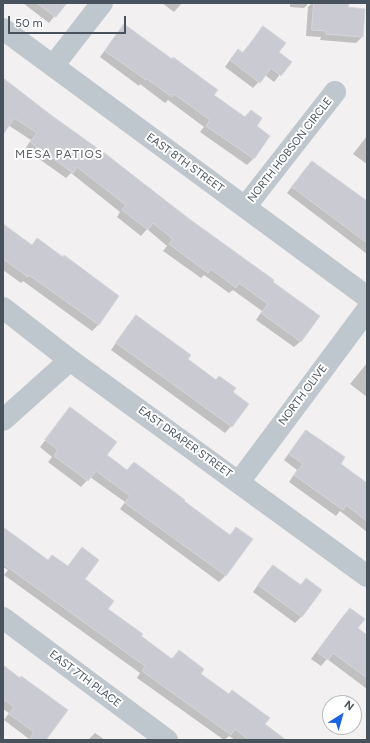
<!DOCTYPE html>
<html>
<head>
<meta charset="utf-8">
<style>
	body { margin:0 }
	#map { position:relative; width:370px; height:743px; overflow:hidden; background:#f2f0f0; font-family:Figtree,sans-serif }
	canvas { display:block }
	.frame { position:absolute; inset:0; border:4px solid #48525d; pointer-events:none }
	.north { position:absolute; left:322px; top:695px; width:40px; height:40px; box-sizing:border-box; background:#fff; border:1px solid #b6babe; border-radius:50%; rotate:37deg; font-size:11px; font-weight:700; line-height:16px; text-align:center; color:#48525d }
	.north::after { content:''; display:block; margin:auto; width:14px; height:18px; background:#1c63e0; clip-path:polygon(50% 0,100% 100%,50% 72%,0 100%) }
	.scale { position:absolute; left:8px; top:16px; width:118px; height:18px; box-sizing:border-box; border:2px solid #48525d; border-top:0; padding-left:5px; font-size:12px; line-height:14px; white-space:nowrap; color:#48525d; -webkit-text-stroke:3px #fff; paint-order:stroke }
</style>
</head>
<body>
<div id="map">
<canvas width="370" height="743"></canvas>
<div class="frame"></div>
<div class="north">N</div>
<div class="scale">50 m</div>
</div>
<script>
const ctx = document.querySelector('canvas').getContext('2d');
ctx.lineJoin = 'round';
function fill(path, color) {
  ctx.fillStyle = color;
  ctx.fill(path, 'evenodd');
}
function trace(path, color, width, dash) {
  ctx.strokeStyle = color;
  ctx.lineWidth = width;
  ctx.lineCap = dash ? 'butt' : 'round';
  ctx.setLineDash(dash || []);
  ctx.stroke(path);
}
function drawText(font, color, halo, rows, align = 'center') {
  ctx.font = font + ' Figtree,sans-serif';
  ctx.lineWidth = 4;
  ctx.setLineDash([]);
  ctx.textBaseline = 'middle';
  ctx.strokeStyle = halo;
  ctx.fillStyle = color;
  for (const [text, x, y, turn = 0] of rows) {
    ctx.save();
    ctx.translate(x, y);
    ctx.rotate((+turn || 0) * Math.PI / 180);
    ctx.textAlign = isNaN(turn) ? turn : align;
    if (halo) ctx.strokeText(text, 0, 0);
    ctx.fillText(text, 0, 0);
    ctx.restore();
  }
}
const shadow = new Path2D(`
	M23,3H65L49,23Z
	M162,3H182L174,12Z
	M290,3H307V5L304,8L290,7Z
	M312,3H343L362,37L356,43L320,40L321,37L306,36L308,7Z
	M125,26L212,95L244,117L251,111L255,126L269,136L253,159L247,165L200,132L204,127L168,100L165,103L140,84L139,86L100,57L118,32Z
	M263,27L278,52L290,62L274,82L265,75L253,88L225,67L232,57L242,53Z
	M3,80L271,282L301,341L294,347L256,320L262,311L233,290L229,293L204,275L201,278L163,251L167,246L147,229L141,236L117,217L120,212L71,173L66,178L25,149L31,140L8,125L3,129Z
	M367,136V164L353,154Z
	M312,162L365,201L367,199V254L287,193L306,168Z
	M3,225L31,246L37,240L117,296L98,325L92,331L23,281L21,283L3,270Z
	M136,317L187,360L215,380L219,377L232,393L231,426L225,433L111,350L130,323Z
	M367,363V397L350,384Z
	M70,408L106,456L126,471L134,463L183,502L229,536L236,528L251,539L225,576L219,582L120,509L125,502L90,477L81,487L48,462L52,457L40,447Z
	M306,431L339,464L367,486V532L340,511L336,516L289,482L297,470L284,460L300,438Z
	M3,528L48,561L67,567L82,548L84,580L107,609L171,659L179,651L199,674L263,724L271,740H235L229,736L224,740L137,678L140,673L4,575L8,570L3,567Z
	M273,566L300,585L306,579L321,590L301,617L295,623L253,592L267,572Z
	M350,609L356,628L367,641V689L327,659L321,666L311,659L344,615Z
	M3,666L45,740H28L29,739L4,720L9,713L3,709Z
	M95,733L105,740H88Z`);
const building = new Path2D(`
	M37,3H67L56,17Z
	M314,3H349L348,7L365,9L363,37L326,34V31L312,30Z
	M124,24L172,59L173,57L218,90L214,95L245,117L251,110L262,118L257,126L270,136L254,159L206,126L210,120L174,94L172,97L147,79L146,80L105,51Z
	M263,26L286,43L279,52L292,62L281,76L271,68L260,83L230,60L238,49L243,53Z
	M3,78L51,115L97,148H98L188,218L274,280L273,282L320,316L301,342L261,313L268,304L239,283L236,288L211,269L208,273L169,244L173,239L153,223L148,230L122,210L126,205L77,167L73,173L30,142L37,133L14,118L3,135Z
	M312,161L367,201V243L292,187Z
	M3,224L32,245L37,238L63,257L64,255L119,296L99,325L29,275L28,277L3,259Z
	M136,315L191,355L188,359L216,380L219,376L236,388L233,392L249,404L232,427L116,343Z
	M70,407L117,442L107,455L127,470L134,462L185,500L184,501L230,535L236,527L253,539L226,576L125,503L130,496L96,471L88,481L54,456L58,450L45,440Z
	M306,430L345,457L341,464L367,483V521L346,505L343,510L294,475L303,464L289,454Z
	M3,527L48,560L52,555L68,566L82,547L99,560L85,579L114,601L108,609L143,634L141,636L172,659L179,650L204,669L201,674L229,694L232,690L270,718L265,724L286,740H249L235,729L231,735L142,671L145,666L3,564Z
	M273,565L301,585L306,578L322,590L302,617L258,585Z
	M350,608L365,619L358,628L367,635V678L333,653L328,660L317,652Z
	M3,665L20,678L21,676L68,710L46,740H29L34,732L9,714L14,707L3,699Z`);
const minor = new Path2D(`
	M3,29L367,297
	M53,66L102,3
	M245,207L335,92
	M3,308L70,360L367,576
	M3,420L70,360
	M239,482L367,310
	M3,618L167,740`);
const streetNames = [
	["NORTH HOBSON CIRCLE",290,150,-52],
	["EAST 8TH STREET",185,163,36],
	["NORTH OLIVE",303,395,-53],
	["EAST DRAPER STREET",185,442,36],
	["EAST 7TH PLACE",85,679,37]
];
const neighbourhoodNames = [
	["MESA PATIOS",59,154]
];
fill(shadow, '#0003');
fill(building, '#cacbd2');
trace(building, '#d4d5db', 1);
trace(minor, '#bec6ce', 22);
drawText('11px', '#48525d', '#fff', streetNames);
ctx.letterSpacing = '1px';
drawText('12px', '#5c5f65', '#fff', neighbourhoodNames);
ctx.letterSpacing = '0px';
</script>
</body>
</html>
